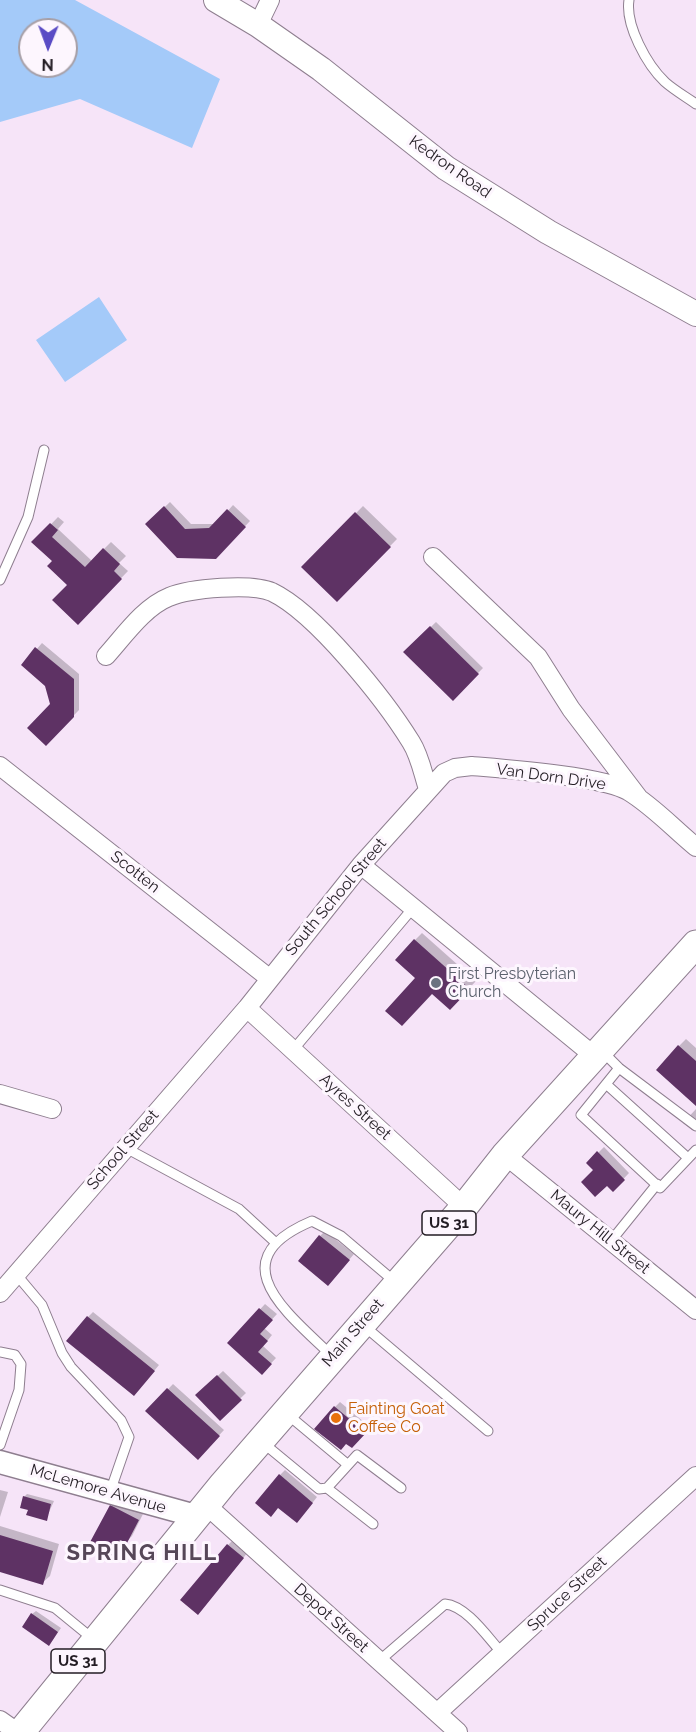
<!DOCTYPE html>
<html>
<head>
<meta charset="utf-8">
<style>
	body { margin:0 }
	#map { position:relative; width:696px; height:1732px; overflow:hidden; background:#f6e4f8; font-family:Raleway,sans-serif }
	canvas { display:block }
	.north { position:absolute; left:18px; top:18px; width:60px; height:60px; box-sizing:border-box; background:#fdf6fe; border:2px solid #a69fa7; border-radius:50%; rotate:181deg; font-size:16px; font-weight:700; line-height:24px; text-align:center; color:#231d24 }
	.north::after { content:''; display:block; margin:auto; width:21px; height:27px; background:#5a4cc5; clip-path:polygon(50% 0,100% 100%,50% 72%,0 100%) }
</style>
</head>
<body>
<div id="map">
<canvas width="696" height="1732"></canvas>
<div class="north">N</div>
</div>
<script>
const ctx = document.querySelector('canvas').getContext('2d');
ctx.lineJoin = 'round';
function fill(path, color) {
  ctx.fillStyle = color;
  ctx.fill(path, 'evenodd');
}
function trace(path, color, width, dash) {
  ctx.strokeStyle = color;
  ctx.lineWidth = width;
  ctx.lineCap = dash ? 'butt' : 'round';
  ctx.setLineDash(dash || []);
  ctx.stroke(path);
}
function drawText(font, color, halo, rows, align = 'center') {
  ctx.font = font + ' Raleway,sans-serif';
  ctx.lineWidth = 6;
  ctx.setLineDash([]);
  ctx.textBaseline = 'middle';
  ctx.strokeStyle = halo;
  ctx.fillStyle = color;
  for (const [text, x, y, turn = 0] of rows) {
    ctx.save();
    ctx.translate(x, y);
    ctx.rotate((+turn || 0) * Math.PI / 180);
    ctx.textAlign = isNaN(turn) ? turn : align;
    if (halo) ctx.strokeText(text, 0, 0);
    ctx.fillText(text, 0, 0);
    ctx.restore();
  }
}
const water = new Path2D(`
	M0,0H75L220,79L192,148L80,99L0,122ZM30,30H66V66H30Z
	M99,297L127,340L65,382L36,340Z`);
const shadow = new Path2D(`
	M170,502L191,524H216L233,505L250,521L216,557L147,524Z
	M363,506L397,539L337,600L303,567Z
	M58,517L64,522L58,529L92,561L111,542L126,556L119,563L128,571L78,623L69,584L54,561L34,542Z
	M436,622L483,668L453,699L405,652Z
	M42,643L79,674V710L46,744L52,704L46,685L23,665Z
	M422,933L476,981L457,1001L415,940Z
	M686,1039L696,1048V1104L679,1046Z
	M696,1109V1126L692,1130L683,1123Z
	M604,1147L629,1173L613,1190L588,1163Z
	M325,1231L354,1254L333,1279L320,1236Z
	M265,1304L277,1314L264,1328L272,1335L263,1346L276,1358L262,1373L229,1343Z
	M93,1312L159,1365L139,1389L88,1317Z
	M223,1371L246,1393L220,1418L197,1395Z
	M173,1384L224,1430L198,1458L147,1411Z
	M340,1402L370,1427L352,1446L335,1407Z
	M285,1470L317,1497L302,1516L280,1475Z
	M0,1490L8,1492L0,1517Z
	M27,1494L54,1501L46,1519L30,1509L24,1497Z
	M117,1501L143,1514L132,1536L127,1541L122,1539L111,1554V1506Z
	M0,1526L59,1544L50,1576L42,1583L0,1570Z
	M233,1540L248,1552L203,1608L228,1545Z
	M36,1611L61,1628L52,1641L32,1614Z`);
const building = new Path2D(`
	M164,506L185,529L209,528L227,509L246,527L216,559L177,558L145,524Z
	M355,512L391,547L337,602L301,567Z
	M50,523L58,530L52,537L85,567L103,548L120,564L114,571L122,579L78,625L52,600L67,585L47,566L52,561L31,542Z
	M430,626L479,674L453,701L403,652Z
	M35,647L74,679V717L46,746L27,728L50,704L45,686L21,665Z
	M414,939L470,989L450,1010L432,994L402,1026L385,1011L415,978L395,960Z
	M678,1045L696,1061V1106L656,1070Z
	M597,1151L625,1180L613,1192L607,1186L595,1197L581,1182L593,1170L586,1163Z
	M319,1235L350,1260L328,1286L298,1261Z
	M259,1308L273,1320L260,1334L268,1341L258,1352L272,1364L262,1375L227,1343Z
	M87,1316L155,1371L134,1396L66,1341Z
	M217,1375L242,1400L220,1421L195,1395Z
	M167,1388L220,1436L198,1460L145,1411Z
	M334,1406L366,1433L352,1448L346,1444L341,1450L314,1429Z
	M279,1474L313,1503L297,1523L278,1508L271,1517L255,1503Z
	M23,1496L51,1504L47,1521L26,1515L28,1510L20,1508Z
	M110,1505L139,1520L127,1543L120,1540L112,1556L89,1544Z
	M0,1535L53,1551L43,1585L0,1572Z
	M227,1544L244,1558L198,1615L180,1600Z
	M31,1613L58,1632L49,1646L22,1627Z`);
const service = new Path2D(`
	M629,0C625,25 647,65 665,82C674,90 686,97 696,104
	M0,580L28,517L44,450
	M293,1050L413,908
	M602,1051L619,1068L696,1126
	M619,1068L581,1115L660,1188L696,1150
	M606,1084L688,1158
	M124,1147L239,1209L276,1243
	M611,1241L657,1184
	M16,1274L42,1305L62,1353L71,1367L121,1420L129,1437L110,1492
	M363,1325L488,1431
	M0,1352L15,1355L21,1364L19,1390L0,1445
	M331,1355C285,1311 219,1260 312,1221L341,1236L394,1281
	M287,1414L347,1464
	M262,1442L319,1489L327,1488L373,1524
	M327,1488L357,1455L401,1488
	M0,1590L55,1608L93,1639
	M379,1661L445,1604C467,1606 488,1638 502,1653`);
const minor = new Path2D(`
	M258,25L270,0
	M433,557L538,657L571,709L638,797
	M106,656C124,636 144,607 169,597C190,588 252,583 272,592C316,613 385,700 411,742C420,756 423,774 428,789
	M0,766L269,978
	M361,865L593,1055
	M247,1008L464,1207
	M0,1094L52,1109
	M505,1155L696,1310
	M0,1293L247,1008L361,865L444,773L455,768L472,766C506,769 601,776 628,791C653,806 674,829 696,847
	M205,1504L458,1732
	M437,1713L696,1476
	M0,1720L17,1732`);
const tertiary = new Path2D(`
	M0,1462L196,1516`);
const secondary = new Path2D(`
	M216,0L258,25L321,69L446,168L548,232L696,314`);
const primary = new Path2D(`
	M21,1732L223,1484L464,1207L505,1155L696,944`);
const markers = [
	[436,983,6,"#6b7280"],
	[336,1418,6,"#e8710a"]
];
const shields = [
	[449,1223,54],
	[78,1661,54]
];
const shieldNames = [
	["US 31",449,1223],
	["US 31",78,1661]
];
const streetNames = [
	["Kedron Road",450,167,35],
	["Van Dorn Drive",551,777,8],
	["Scotten",135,872,38],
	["South School Street",336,897,-50],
	["Ayres Street",355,1107,42],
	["School Street",123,1150,-49],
	["Maury Hill Street",600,1232,39],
	["Main Street",353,1333,-49],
	["McLemore Avenue",98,1489,16],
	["Spruce Street",567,1594,-43],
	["Depot Street",331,1618,42]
];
const worshipNames = [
	["First Presbyterian",448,974],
	["Church",448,992]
];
const foodNames = [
	["Fainting Goat",348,1409],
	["Coffee Co",348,1427]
];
const districtNames = [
	["SPRING HILL",142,1553]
];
fill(water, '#a4caf9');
fill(shadow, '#0003');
fill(building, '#5e3264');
trace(service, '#8e7e8f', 11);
trace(minor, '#8e7e8f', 20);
trace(tertiary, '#8e7e8f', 25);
trace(secondary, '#8e7e8f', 26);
trace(primary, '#8e7e8f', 29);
trace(service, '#fff', 9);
trace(minor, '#fff', 18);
trace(tertiary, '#fff', 22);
trace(secondary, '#fff', 24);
trace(primary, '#fff', 27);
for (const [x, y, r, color] of markers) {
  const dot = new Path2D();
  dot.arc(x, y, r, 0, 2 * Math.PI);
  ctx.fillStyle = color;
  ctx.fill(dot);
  trace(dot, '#fdf6fe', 2);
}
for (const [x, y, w] of shields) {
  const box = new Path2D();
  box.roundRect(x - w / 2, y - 12, w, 24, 4.5);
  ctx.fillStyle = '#fdf6fe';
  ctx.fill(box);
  trace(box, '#231d24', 1.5);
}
drawText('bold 15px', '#231d24', null, shieldNames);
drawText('16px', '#231d24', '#fdf6fe', streetNames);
drawText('16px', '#5b616d', '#fdf6fe', worshipNames, 'left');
drawText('16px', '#c56008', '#fdf6fe', foodNames, 'left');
ctx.letterSpacing = '1.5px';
drawText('bold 22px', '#564758', '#fdf6fe', districtNames);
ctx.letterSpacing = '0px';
</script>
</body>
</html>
